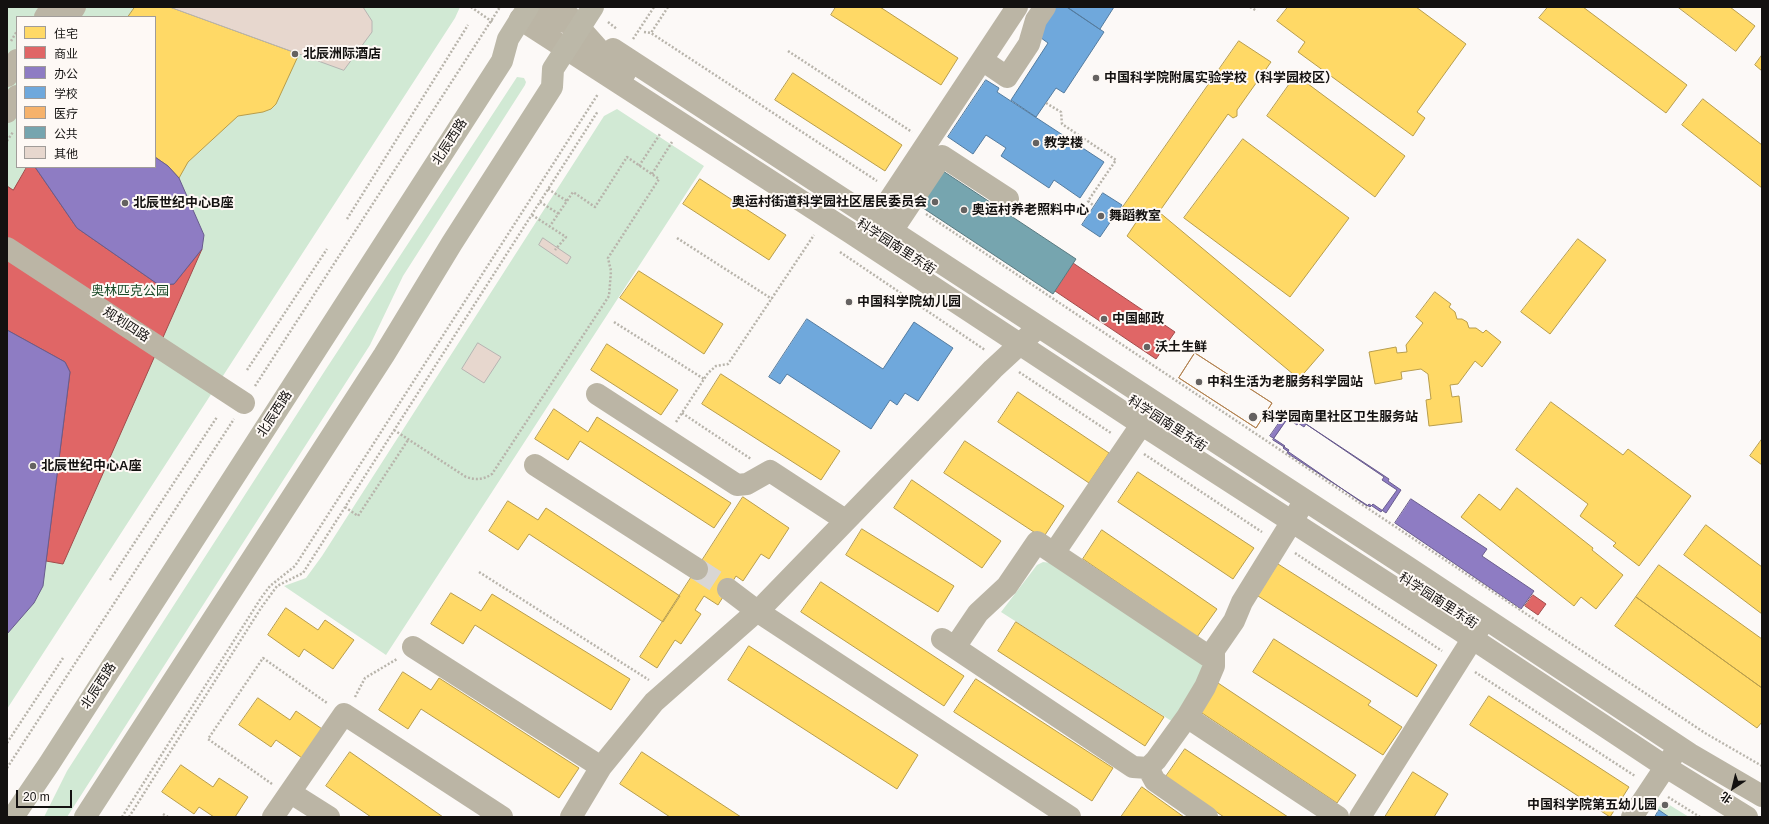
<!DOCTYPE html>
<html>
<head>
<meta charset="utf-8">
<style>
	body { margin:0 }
	#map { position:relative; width:1769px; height:824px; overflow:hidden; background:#fcf9f7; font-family:Helvetica,"Noto Sans SC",sans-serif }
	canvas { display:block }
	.frame { position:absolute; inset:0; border:8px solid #131110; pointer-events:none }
	.legend { position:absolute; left:16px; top:16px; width:140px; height:152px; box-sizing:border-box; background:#fef9f5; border:1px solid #a09c99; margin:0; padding:5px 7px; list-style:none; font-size:12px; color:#131110 }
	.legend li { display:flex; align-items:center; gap:8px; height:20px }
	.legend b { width:20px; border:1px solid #a09c99 }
	.north { position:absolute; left:1713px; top:768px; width:40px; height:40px; -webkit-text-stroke:3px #fef9f5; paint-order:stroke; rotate:215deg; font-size:11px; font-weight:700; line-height:16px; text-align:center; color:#131110 }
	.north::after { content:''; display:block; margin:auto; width:14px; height:18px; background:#131110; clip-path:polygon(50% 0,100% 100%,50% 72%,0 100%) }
	.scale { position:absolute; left:16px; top:790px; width:56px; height:18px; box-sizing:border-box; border:2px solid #131110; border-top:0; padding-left:5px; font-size:12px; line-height:14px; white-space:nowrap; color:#131110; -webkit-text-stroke:3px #fef9f5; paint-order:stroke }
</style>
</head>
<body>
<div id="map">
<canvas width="1769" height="824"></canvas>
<div class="frame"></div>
<ul class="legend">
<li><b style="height:11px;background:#ffd966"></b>住宅</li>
<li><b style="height:11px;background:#e06666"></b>商业</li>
<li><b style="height:11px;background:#8e7cc3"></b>办公</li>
<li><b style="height:11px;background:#6fa8dc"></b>学校</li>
<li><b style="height:11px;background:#f6b26b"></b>医疗</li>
<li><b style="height:11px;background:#76a5af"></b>公共</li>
<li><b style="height:11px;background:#e7d7ce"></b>其他</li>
</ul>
<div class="north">北</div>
<div class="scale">20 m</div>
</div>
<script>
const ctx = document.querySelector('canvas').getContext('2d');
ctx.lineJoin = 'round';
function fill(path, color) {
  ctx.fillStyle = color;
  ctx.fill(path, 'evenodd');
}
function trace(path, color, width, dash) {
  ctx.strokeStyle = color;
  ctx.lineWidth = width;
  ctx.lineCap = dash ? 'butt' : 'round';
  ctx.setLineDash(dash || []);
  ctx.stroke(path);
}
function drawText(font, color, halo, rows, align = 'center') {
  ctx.font = font + ' Helvetica,"Noto Sans SC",sans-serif';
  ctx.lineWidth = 4;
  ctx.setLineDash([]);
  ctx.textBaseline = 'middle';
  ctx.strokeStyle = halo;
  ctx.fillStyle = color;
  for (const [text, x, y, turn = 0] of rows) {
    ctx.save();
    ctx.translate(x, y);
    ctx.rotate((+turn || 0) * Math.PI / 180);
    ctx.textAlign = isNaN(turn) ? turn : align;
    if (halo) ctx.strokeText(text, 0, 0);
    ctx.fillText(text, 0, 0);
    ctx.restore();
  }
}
const green = new Path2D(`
	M7,7H460L455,18L7,709ZM17,17H155V167H17Z
	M517,77L524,78L526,82L525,85L403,276L370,345L67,817H44L67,771L326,369Z
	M617,109L704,166L386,655L284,586L306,578L322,556L604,116Z
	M1043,562L1052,563L1201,662L1204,669L1173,722L1001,612L1037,565Z
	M1663,801L1689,817H1669L1657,810Z`);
const homes = new Path2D(`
	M135,7H170L299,54L276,104L271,109L263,112L238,116L188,162L179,178L168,166L155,157V17H128Z
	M836,7H880L958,58L941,85L831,15Z
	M1288,7H1416L1466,44L1417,112L1425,118L1413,136L1298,52L1305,42L1277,21Z
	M1548,7H1583L1687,85L1666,113L1539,18Z
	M1678,7H1730L1755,26L1736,51Z
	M1239,41L1271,62L1237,110V116L1233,118L1228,114L1159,212L1324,350L1299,379L1127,236L1139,218L1123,207Z
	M1762,55V71L1755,65Z
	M793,73L902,145L885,171L775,100Z
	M1296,75L1405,156L1375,197L1267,116Z
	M1703,99L1762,145V188L1682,125Z
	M1243,139L1349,218L1290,297L1184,218Z
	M700,179L786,235L769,260L683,204Z
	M1578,239L1606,260L1550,334L1521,312Z
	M639,271L723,324L704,354L620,298Z
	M1435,292L1451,304L1449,307L1455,312L1457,319H1462L1467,322L1469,328H1476L1483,333L1486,330L1501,342L1482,367L1475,361L1458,384L1450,385L1452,397L1459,396L1462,422L1429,426L1426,400L1431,399L1428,374L1421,369L1401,372L1402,379L1375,384L1369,352L1396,347L1397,353L1407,352L1406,345L1423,323L1416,317Z
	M607,344L678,390L661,415L591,370Z
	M721,374L840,451L821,480L702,404Z
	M1018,392L1109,453L1089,483L998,422Z
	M1551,402L1623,455L1628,449L1691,496L1639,566L1613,546L1616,543L1580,516L1588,504L1516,450Z
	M554,409L588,432L597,417L731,503L714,528L580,441L568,460L535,439Z
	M1762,439V465L1750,456Z
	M965,441L1064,506L1043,538L944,473Z
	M1138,472L1254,548L1233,579L1118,502Z
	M912,480L1001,541L982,568L894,508Z
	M1517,488L1593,548L1592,550L1623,575L1596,609L1581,597L1574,606L1461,517L1479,494L1500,510Z
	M743,497L789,528L769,559L761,554L743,581L736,576L718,605L704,596L695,610L701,614L681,644L675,640L657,668L640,657Z
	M508,501L538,520L546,508L680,596L663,622L529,534L518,550L489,531Z
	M1706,525L1762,567V614L1684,555Z
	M862,529L954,586L938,612L846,555Z
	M1102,530L1217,609L1197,637L1083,559Z
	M1278,564L1437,665L1417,697L1258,596Z
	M1659,565L1762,639V688L1636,597Z
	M821,582L964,676L944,706L801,612Z
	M451,593L481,611L492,594L630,679L611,710L475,625L463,644L431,624Z
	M1636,597L1762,688V722L1757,728L1615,626Z
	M286,608L318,630L325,620L354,640L333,669L304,649L299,657L268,635Z
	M1016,622L1164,717L1145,746L998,651Z
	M1274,639L1371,701L1368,705L1402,727L1383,755L1253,672Z
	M749,646L918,755L897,789L728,680Z
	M403,672L431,690L439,678L579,768L559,798L421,709L408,729L379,710Z
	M976,679L1113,768L1092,801L954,712Z
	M1218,683L1356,775L1337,803L1199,711Z
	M1489,696L1629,787L1610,817L1470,725Z
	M258,698L290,720L296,711L325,731L305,760L276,740L271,747L239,725Z
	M1185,749L1288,817H1224L1165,778Z
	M350,752L443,817H371L326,786Z
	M642,752L741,817H670L620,784Z
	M181,765L213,787L219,778L248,797L235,817H214L199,807L194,814L162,792Z
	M1413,772L1448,794L1434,817H1385Z
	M1142,787L1184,817H1121Z`);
const shops = new Path2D(`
	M27,167H35L77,228L159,285L174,284L202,249L63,564L46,561L70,372L65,362L7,330V186L13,190Z
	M1073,263L1175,332L1156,359L1055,291Z
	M1533,595L1546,604L1538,615L1525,606Z`);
const offices = new Path2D(`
	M155,157L168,166L179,178L204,235L202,249L174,284L159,285L77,228L35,167H155Z
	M7,330L65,362L70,372L43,586L34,603L7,634Z
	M1284,416L1297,425L1300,420L1384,477L1382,480L1397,490L1381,512L1369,504L1367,506L1283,448L1285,446L1270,436Z
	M1289,417L1304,427L1306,424L1389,479L1388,481L1401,490L1386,513L1373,504L1370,507L1287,453L1289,450L1273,440Z
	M1411,499L1487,549L1482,556L1534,591L1521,609L1395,523Z`);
const schools = new Path2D(`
	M1055,7H1067L1104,32L1064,93L1056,88L1036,117L1011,100L1048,43L1037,35Z
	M1067,7H1114L1100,29Z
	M986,80L999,88L997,92L1104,162L1080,198L1054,180L1049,188L1001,156L1006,148L986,135L973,154L948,137Z
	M1103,193L1122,205L1100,237L1082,225Z
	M807,319L883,369L914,322L953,348L918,401L905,393L897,405L890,400L871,429L787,374L780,384L769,377Z
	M1659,810L1669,817H1655Z`);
const health = new Path2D(`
	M1195,353L1272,403L1256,428L1179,378Z
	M1195,353L1272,403L1256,428L1179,378Z`);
const public = new Path2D(`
	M943,171L1076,259L1053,294L920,206Z`);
const building = new Path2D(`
	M170,7H363L372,21V32L344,70Z
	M543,238L571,257L567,264L539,245Z
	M478,343L501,357L484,383L462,369Z`);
const minorTunnel = new Path2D(`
	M697,569L728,589`);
const path = new Path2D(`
	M471,7L494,23
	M668,7L651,33L877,181
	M1250,7L1257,11
	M608,22L617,29
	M644,32L651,33
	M633,39L654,7
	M11,41L17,31
	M788,51L912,132
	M1046,103L1061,112L1062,124L1116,160L1088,201L1094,206
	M7,141L13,132
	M639,166L660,134
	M652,174L672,142
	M548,189L567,201
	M540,202L559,214
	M926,214L1705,733L1762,766
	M532,215L566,237L555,250
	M347,219L468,25
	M677,238L772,299
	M840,252L985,350
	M614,322L704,379
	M247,370L327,249
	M1019,372L1111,433
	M255,386L500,7
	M682,413L751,459
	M676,422L708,373L716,366L728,364L814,235
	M394,430L466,477C476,480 483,480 492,474L609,296L611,271L608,258L659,179L627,157L595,207L573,192L550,226
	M1144,454L1262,532
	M345,507L358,516L408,440
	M1295,553L1442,651
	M479,572L649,680
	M110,580L217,417
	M1475,672L1635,776
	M355,697L365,678L397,659
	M7,743L63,658
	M7,768L234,419
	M272,784L208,739L263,658L327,703
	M1668,797L1700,817
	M163,814L168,817
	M122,817L261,598L270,586L295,566L598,94
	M129,817L261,608L277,586L303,573L598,111`);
const minor = new Path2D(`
	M529,7L575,26
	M561,7L603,54L625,73
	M45,17L52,7
	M68,17L75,7
	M520,19L851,233L1141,424L1458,629L1666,767L1747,817
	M613,49L1406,566L1690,754L1762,796
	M982,60L1007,77L1029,44L1036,20L1045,7
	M7,76L17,60
	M7,112L17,96
	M868,232L1017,7
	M886,240L942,156L1008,199
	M7,248L244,403
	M597,394L737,485L747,484L770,471L845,520
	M535,465L697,569
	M1054,553L1150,412
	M728,589L757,611L1070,817
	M942,639L1133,767L1148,768L1156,760L1187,717L1205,687L1214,666V650L1234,621L1242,602L1299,510
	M413,647L601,767
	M955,647L978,613L1007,586L1037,542L1214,660
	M1187,717L1338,817
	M1148,768L1155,781L1207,817
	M291,793L329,817
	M273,817L344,714L502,817
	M571,817L601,767L654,702L765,604L993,369L1032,333
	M1360,817L1480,627
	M1632,817L1674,754`);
const major = new Path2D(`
	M13,817L49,764L502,61L508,39L528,7
	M85,817L384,355L452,243L552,87L553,69L593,7`);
const markers = [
	[295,54,4,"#656261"],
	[1096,78,4,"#656261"],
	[1036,143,4,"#656261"],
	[935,202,4,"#656261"],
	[125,203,4,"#656261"],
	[964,210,4,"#656261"],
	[1101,216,4,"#656261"],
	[849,302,4,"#656261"],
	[1104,319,4,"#656261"],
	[1147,347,4,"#656261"],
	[1199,382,4,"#656261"],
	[1253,417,5,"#656261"],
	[33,466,4,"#656261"],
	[1665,805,4,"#656261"]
];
const poiNames = [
	["北辰洲际酒店",303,54],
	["中国科学院附属实验学校（科学园校区）",1104,78],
	["教学楼",1044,143],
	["奥运村街道科学园社区居民委员会",927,202,"right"],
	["北辰世纪中心B座",133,203],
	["奥运村养老照料中心",972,210],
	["舞蹈教室",1109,216],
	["中国科学院幼儿园",857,302],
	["中国邮政",1112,319],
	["沃土生鲜",1155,347],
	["中科生活为老服务科学园站",1207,382],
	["科学园南里社区卫生服务站",1262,417],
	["北辰世纪中心A座",41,466],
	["中国科学院第五幼儿园",1657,805,"right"]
];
const streetNames = [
	["北辰西路",450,142,-57],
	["科学园南里东街",896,247,33],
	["规划四路",126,325,33],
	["北辰西路",275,414,-57],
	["科学园南里东街",1167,424,33],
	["科学园南里东街",1438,601,33],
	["北辰西路",99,686,-57]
];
const parkNames = [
	["奥林匹克公园",130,291]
];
fill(green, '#d1e9d4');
fill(homes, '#ffd966');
trace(homes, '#b89d4c', 1);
fill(shops, '#e06666');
trace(shops, '#a24c4c', 1);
fill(offices, '#8e7cc3');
trace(offices, '#695c8d', 1);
fill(schools, '#6fa8dc');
trace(schools, '#537b9f', 1);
fill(health, '#f6b26b');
trace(health, '#b28250', 1);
fill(public, '#76a5af');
trace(public, '#58797f', 1);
fill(building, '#e7d7ce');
trace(building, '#b7b4b2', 1);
trace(minorTunnel, '#d9d6d4', 22, [22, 11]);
trace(path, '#b8b4ab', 2.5, [2, 2]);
trace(minor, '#bbb5a5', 22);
trace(major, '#bcb8a8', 22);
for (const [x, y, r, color] of markers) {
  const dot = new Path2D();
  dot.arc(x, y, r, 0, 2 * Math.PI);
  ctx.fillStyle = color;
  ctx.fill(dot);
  trace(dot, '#fef9f5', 1.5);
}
drawText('bold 13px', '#131110', '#fef9f5', poiNames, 'left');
drawText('13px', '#131110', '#fef9f5', streetNames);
drawText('13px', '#194a28', '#fef9f5', parkNames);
</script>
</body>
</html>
